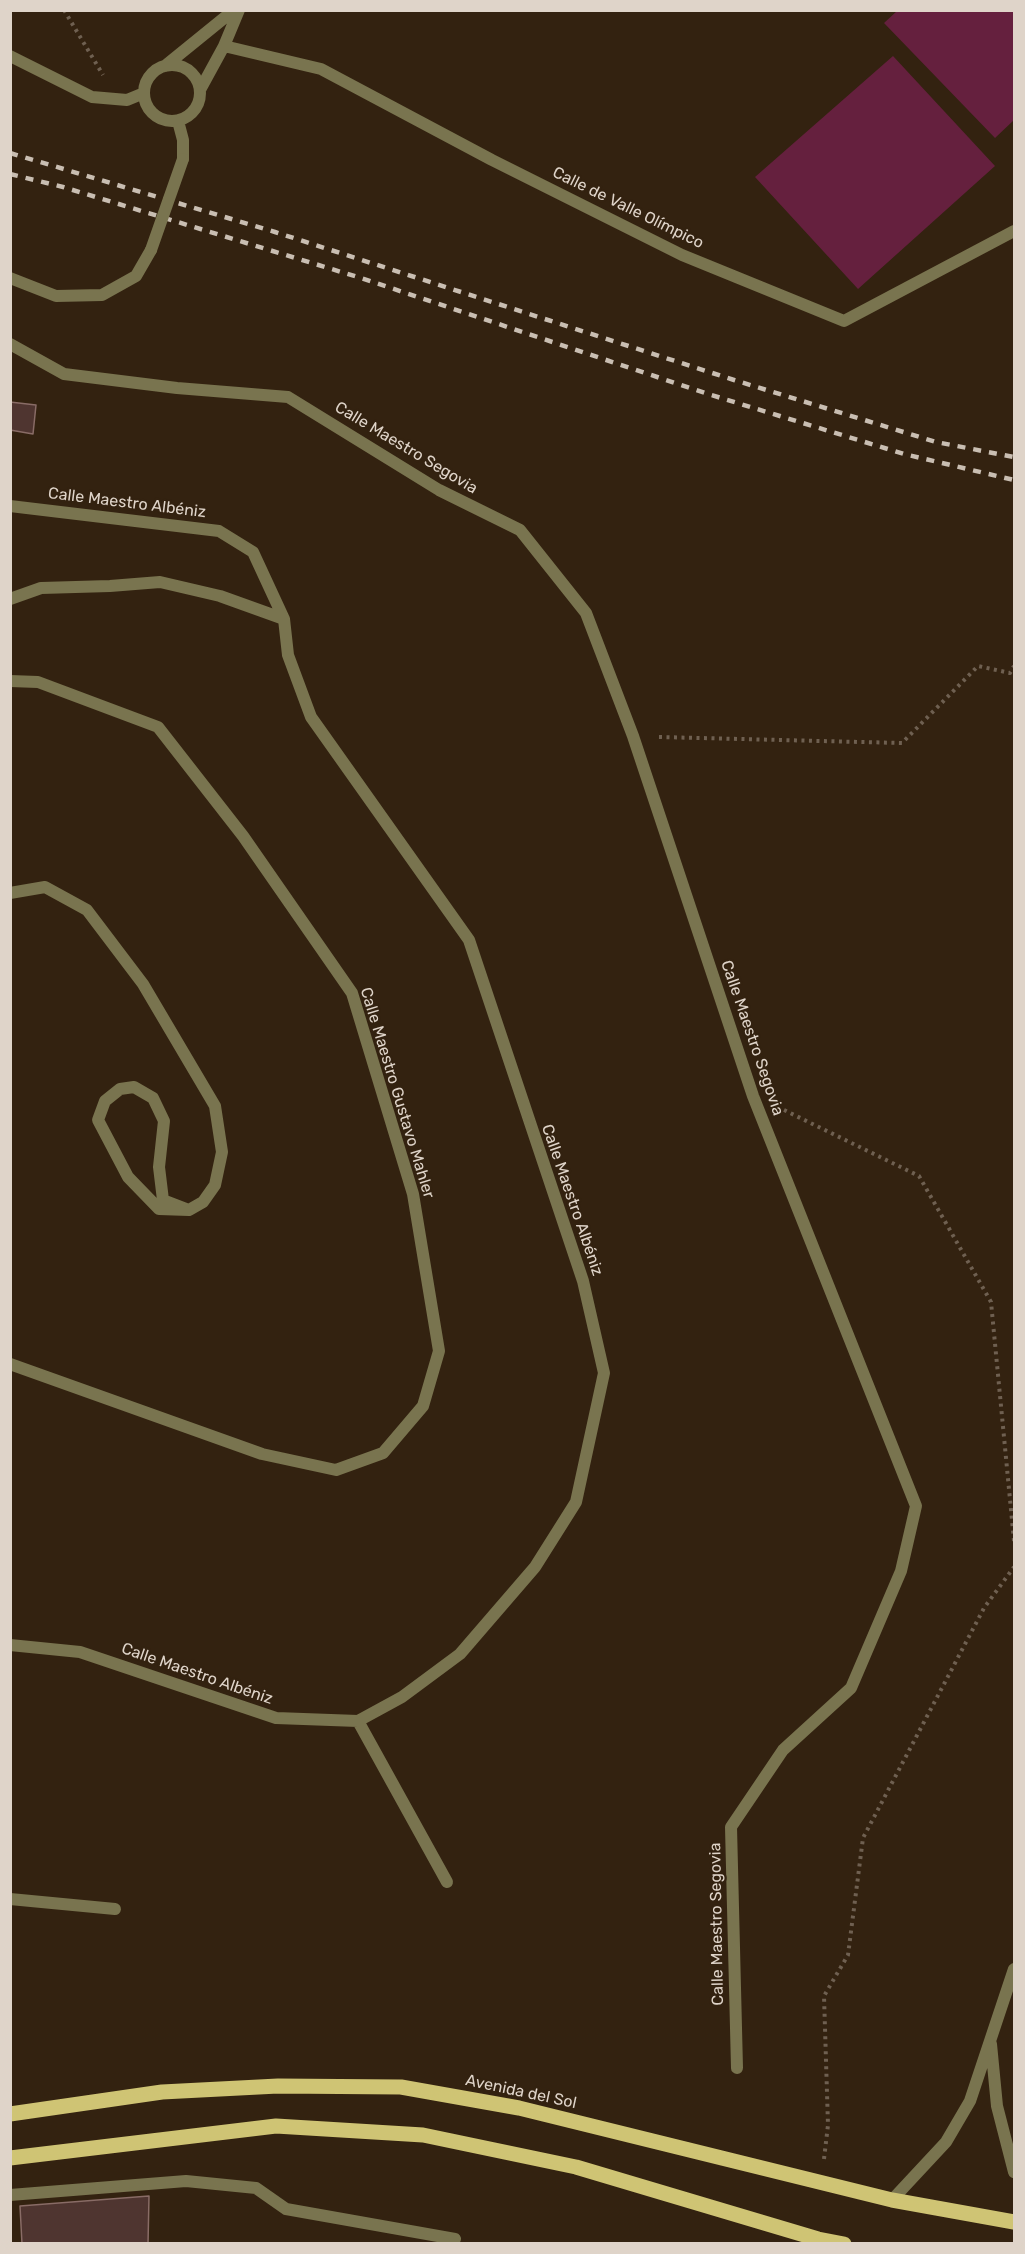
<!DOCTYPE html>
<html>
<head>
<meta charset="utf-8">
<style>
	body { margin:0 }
	#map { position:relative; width:1025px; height:2254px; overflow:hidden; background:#332210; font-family:Rubik,sans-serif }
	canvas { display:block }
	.frame { position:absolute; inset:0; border:12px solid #dfd4c9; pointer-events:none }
</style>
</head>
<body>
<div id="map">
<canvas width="1025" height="2254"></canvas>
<div class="frame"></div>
</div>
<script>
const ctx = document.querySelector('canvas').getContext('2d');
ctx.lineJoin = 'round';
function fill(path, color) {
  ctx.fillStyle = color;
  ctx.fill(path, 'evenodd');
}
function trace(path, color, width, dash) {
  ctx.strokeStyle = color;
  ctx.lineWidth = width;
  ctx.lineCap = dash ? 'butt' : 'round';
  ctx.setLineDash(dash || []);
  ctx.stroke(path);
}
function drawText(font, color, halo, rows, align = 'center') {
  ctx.font = font + ' Rubik,sans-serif';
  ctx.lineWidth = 4.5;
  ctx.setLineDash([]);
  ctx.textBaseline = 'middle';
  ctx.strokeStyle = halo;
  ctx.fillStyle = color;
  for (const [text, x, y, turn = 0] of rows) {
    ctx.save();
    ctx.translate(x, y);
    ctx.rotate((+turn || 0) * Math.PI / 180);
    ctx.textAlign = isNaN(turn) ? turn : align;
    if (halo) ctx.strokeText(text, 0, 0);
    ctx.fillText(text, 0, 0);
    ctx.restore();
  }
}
const green = new Path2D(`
	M897,11H1014V120L995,138L884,23Z
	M893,56L995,166L858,289L755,177Z`);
const building = new Path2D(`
	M10,402L36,405L33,434L10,430Z
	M149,2196L148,2244H22L20,2206Z`);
const path = new Path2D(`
	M64,10L103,75
	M659,737L902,743L978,666L1010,673L1014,666
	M784,1110L919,1176L991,1302L1014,1541
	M824,2159L828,2125L824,1996L848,1955L863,1838L984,1608L1014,1567`);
const service = new Path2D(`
	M10,2195L186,2181L256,2188L286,2209L455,2239`);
const minor = new Path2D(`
	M224,46L321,69L492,160L682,255L844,321L1014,231
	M10,56L92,97L127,100L144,93
	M144 93a28 28 0 1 1 56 0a28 28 0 1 1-56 0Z
	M165,66L234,10
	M200,90L224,46L239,10
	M178,121L183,140V159
	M10,278L56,296L102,295L136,276L151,250
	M10,344L64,374L177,388L288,397L439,490L520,530L586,613L633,736L753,1096L916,1506L901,1571L851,1688L783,1750L731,1827L737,2068
	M10,506L219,531L253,552L284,619L288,655L311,717L469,940L583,1281L604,1373L576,1502L535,1567L460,1654L402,1697L358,1721L276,1718L80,1652L10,1645
	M10,599L41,588L110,586L160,582L220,596L284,619
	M10,681L38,682L158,727L243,836L352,993L413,1194L439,1351L423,1406L383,1453L336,1470L262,1454L10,1364
	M10,893L45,887L87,910L143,984L215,1106L222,1152L215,1185L203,1202L189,1210L159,1209L128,1177L98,1120L105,1101L120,1089L134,1087L153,1098L164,1121L159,1167L163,1200L189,1210
	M358,1721L447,1882
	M10,1899L115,1909
	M991,2044L997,2106L1014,2172
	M892,2200L946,2142L970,2101L1014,1969`);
const primary = new Path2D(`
	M10,2114L162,2092L278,2086L401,2087L519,2108L892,2200L1014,2222
	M10,2158L276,2126L423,2135L576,2167L818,2239L844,2244`);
const rail = new Path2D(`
	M10,153L275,232L734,380L936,442L1014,457
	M10,174L63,187L361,278L708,394L904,454L1014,480`);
const minorBridge = new Path2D(`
	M151,250L183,159`);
const streetNames = [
	["Calle de Valle Olímpico",628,208,26],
	["Calle Maestro Segovia",406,448,31],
	["Calle Maestro Albéniz",127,503,7],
	["Calle Maestro Segovia",752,1038,71],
	["Calle Maestro Gustavo Mahler",397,1093,73],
	["Calle Maestro Albéniz",572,1200,71],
	["Calle Maestro Albéniz",197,1674,19],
	["Calle Maestro Segovia",717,1924,-91],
	["Avenida del Sol",521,2092,12]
];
fill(green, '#65203e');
fill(building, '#4f3530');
trace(building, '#896c66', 1.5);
trace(path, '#6f6051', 4, [3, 4.5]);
trace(service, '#79744f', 12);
trace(minor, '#79744f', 12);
trace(primary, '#cfc474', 15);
trace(rail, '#c9beb2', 4.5, [8, 8]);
trace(minorBridge, '#79744f', 12);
drawText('16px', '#dfd4c9', '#332210', streetNames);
</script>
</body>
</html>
